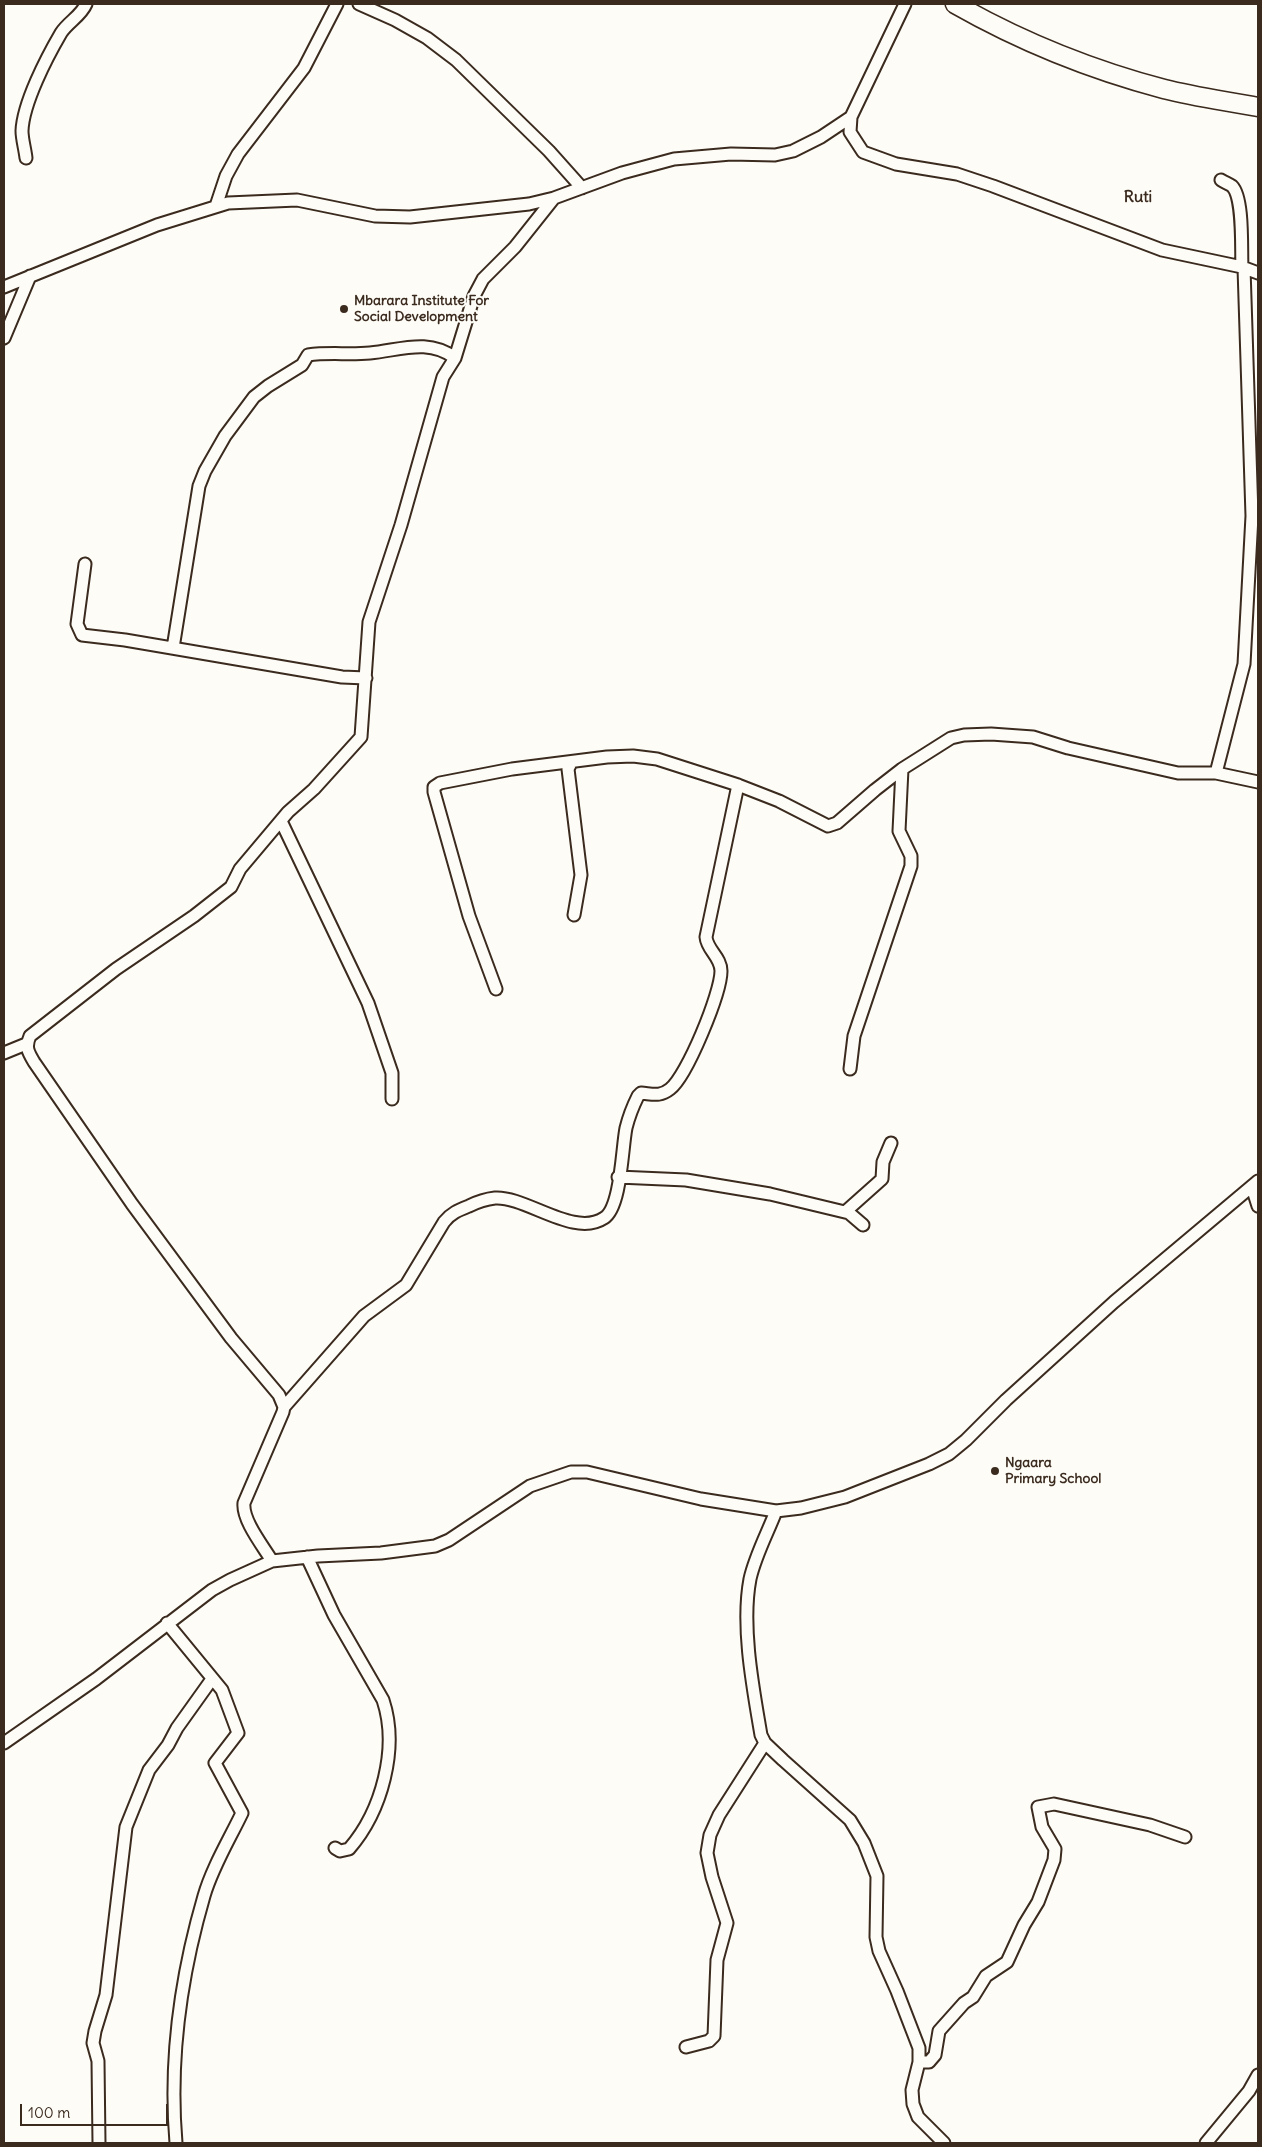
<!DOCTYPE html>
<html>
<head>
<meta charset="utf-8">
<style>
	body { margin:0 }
	#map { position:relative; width:1262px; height:2147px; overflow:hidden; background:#fdfcf7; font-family:Delius,sans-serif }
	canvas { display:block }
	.frame { position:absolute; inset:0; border:5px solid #3b2a1e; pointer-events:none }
	.scale { position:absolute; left:20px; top:2104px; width:148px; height:22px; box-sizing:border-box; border:2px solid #3b2a1e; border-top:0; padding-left:6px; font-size:15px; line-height:18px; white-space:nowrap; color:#3b2a1e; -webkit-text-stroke:4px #fdfcf7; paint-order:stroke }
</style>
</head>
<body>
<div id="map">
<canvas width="1262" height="2147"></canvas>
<div class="frame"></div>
<div class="scale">100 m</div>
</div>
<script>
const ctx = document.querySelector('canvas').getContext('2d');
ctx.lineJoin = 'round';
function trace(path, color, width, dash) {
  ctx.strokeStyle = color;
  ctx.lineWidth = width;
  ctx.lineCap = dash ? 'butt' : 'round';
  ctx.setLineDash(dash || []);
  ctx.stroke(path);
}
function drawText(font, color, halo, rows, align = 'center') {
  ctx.font = font + ' Delius,sans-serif';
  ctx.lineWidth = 4;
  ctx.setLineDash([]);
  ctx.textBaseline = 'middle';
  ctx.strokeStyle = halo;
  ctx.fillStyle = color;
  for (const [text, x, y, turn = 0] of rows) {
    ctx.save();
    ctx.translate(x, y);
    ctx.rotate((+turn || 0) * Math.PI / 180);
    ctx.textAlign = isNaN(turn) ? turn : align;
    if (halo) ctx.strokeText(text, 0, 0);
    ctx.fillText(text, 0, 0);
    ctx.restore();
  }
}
const street = new Path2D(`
	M359,4L395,20L427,38L456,60L549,151L582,188
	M851,117L850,132L863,152L896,164L957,174L993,186L1162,250L1242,267L1258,273
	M26,158C25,149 22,139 22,131C23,103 47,57 61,33C68,22 81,16 86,4
	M1221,180C1224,182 1229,184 1232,186C1244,198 1241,250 1242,267
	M216,206L226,176L238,154L304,68L337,4
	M4,287L157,225L228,203L297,200L375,216L410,217L529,204L554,198L622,173L674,159L731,154L775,155L793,151L821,137L851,117L905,4
	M4,338L30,276
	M85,564L77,624L82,635L125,640L342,677L366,678
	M173,648L199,486L205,471L225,436L254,397L268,386L302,365L308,355C329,352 349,355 370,353C401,350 428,338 455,358
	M571,763L568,769L581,875L574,915
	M1216,773L1244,664L1252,516L1244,268
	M281,821L368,1003L392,1073V1099
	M496,989L469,916L434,792V787L440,783L512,769L607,757L633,756L657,759L738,785L779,801L828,826L837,823L875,790L902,769L951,738L964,735L991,734L1033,737L1068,748L1178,773H1216L1258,782
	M4,1053L26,1044
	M850,1069L854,1036L911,866V856L899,831L902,769
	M618,1177L686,1180L770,1194L849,1213L863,1225
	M1252,1187L1258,1206
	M845,1212L882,1179L883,1162L891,1143
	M284,1407L364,1316L406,1285L444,1222C451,1213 459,1210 469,1206C477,1202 486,1199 495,1198C526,1196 574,1238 604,1218C621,1208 622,1148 626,1128C629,1116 633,1106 638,1096L641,1093C653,1094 660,1097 670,1089C687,1076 721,993 721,971C721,957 707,950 706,937L738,785
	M776,1511C768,1532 755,1556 750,1579C741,1626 753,1688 761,1735L765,1743L783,1760L850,1820L864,1843L877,1876L876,1937L879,1951L897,1991L919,2048V2062L912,2090L913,2104L918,2117L944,2143
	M307,1557L334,1615L383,1700C399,1748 382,1811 349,1849L340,1851L335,1848
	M272,1561C263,1546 242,1520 244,1503L283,1412L284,1407L279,1395L231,1338L132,1204L34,1062C28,1052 25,1047 30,1036L116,969L194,916L231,887L240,869L288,812L314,789L361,737L369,622L401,525L443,377L455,358L474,296L483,279L515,247L554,198
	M167,1623L222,1690L238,1733L215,1763L242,1813C229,1840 212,1868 204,1896C181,1975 169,2061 176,2143
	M4,1743L96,1679L212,1590L230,1580L272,1561L318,1556L381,1553L435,1546L449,1540L530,1486L571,1472H587L701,1499L776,1511L801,1508L845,1497L929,1464L949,1454L966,1440L1006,1400L1114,1302L1258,1181
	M686,2047L709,2041L714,2036L717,1960L727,1923L712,1877L707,1853L710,1835L719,1815L765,1743
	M919,2062H929L935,2055L939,2031L964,2003L973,1997L986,1976L1007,1962L1024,1925L1038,1902L1054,1860L1055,1849L1042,1827L1038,1807L1054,1804L1150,1825L1185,1837
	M99,2143L98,2061L93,2043L95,2031L106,1995L126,1827L149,1770L168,1745L177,1728L212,1679
	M1206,2143L1249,2091L1258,2075`);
const primary = new Path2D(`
	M955,4C1020,41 1092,70 1164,89C1195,97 1227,101 1258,107`);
const markers = [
	[344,309,5,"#3b2a1e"],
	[995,1471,5,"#3b2a1e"]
];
const poiNames = [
	["Mbarara Institute For",354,301],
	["Social Development",354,317],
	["Ngaara",1005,1463],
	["Primary School",1005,1479]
];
const quarterNames = [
	["Ruti",1138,197]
];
trace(street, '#3b2a1e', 15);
trace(primary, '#3b2a1e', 21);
trace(street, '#fdfcf7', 11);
trace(primary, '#fdfcf7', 18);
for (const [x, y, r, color] of markers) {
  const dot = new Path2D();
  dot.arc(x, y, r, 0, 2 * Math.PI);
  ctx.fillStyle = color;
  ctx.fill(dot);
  trace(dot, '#fdfcf7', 2);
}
drawText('bold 14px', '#3b2a1e', '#fdfcf7', poiNames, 'left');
drawText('bold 16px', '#3b2a1e', '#fdfcf7', quarterNames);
</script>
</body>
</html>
